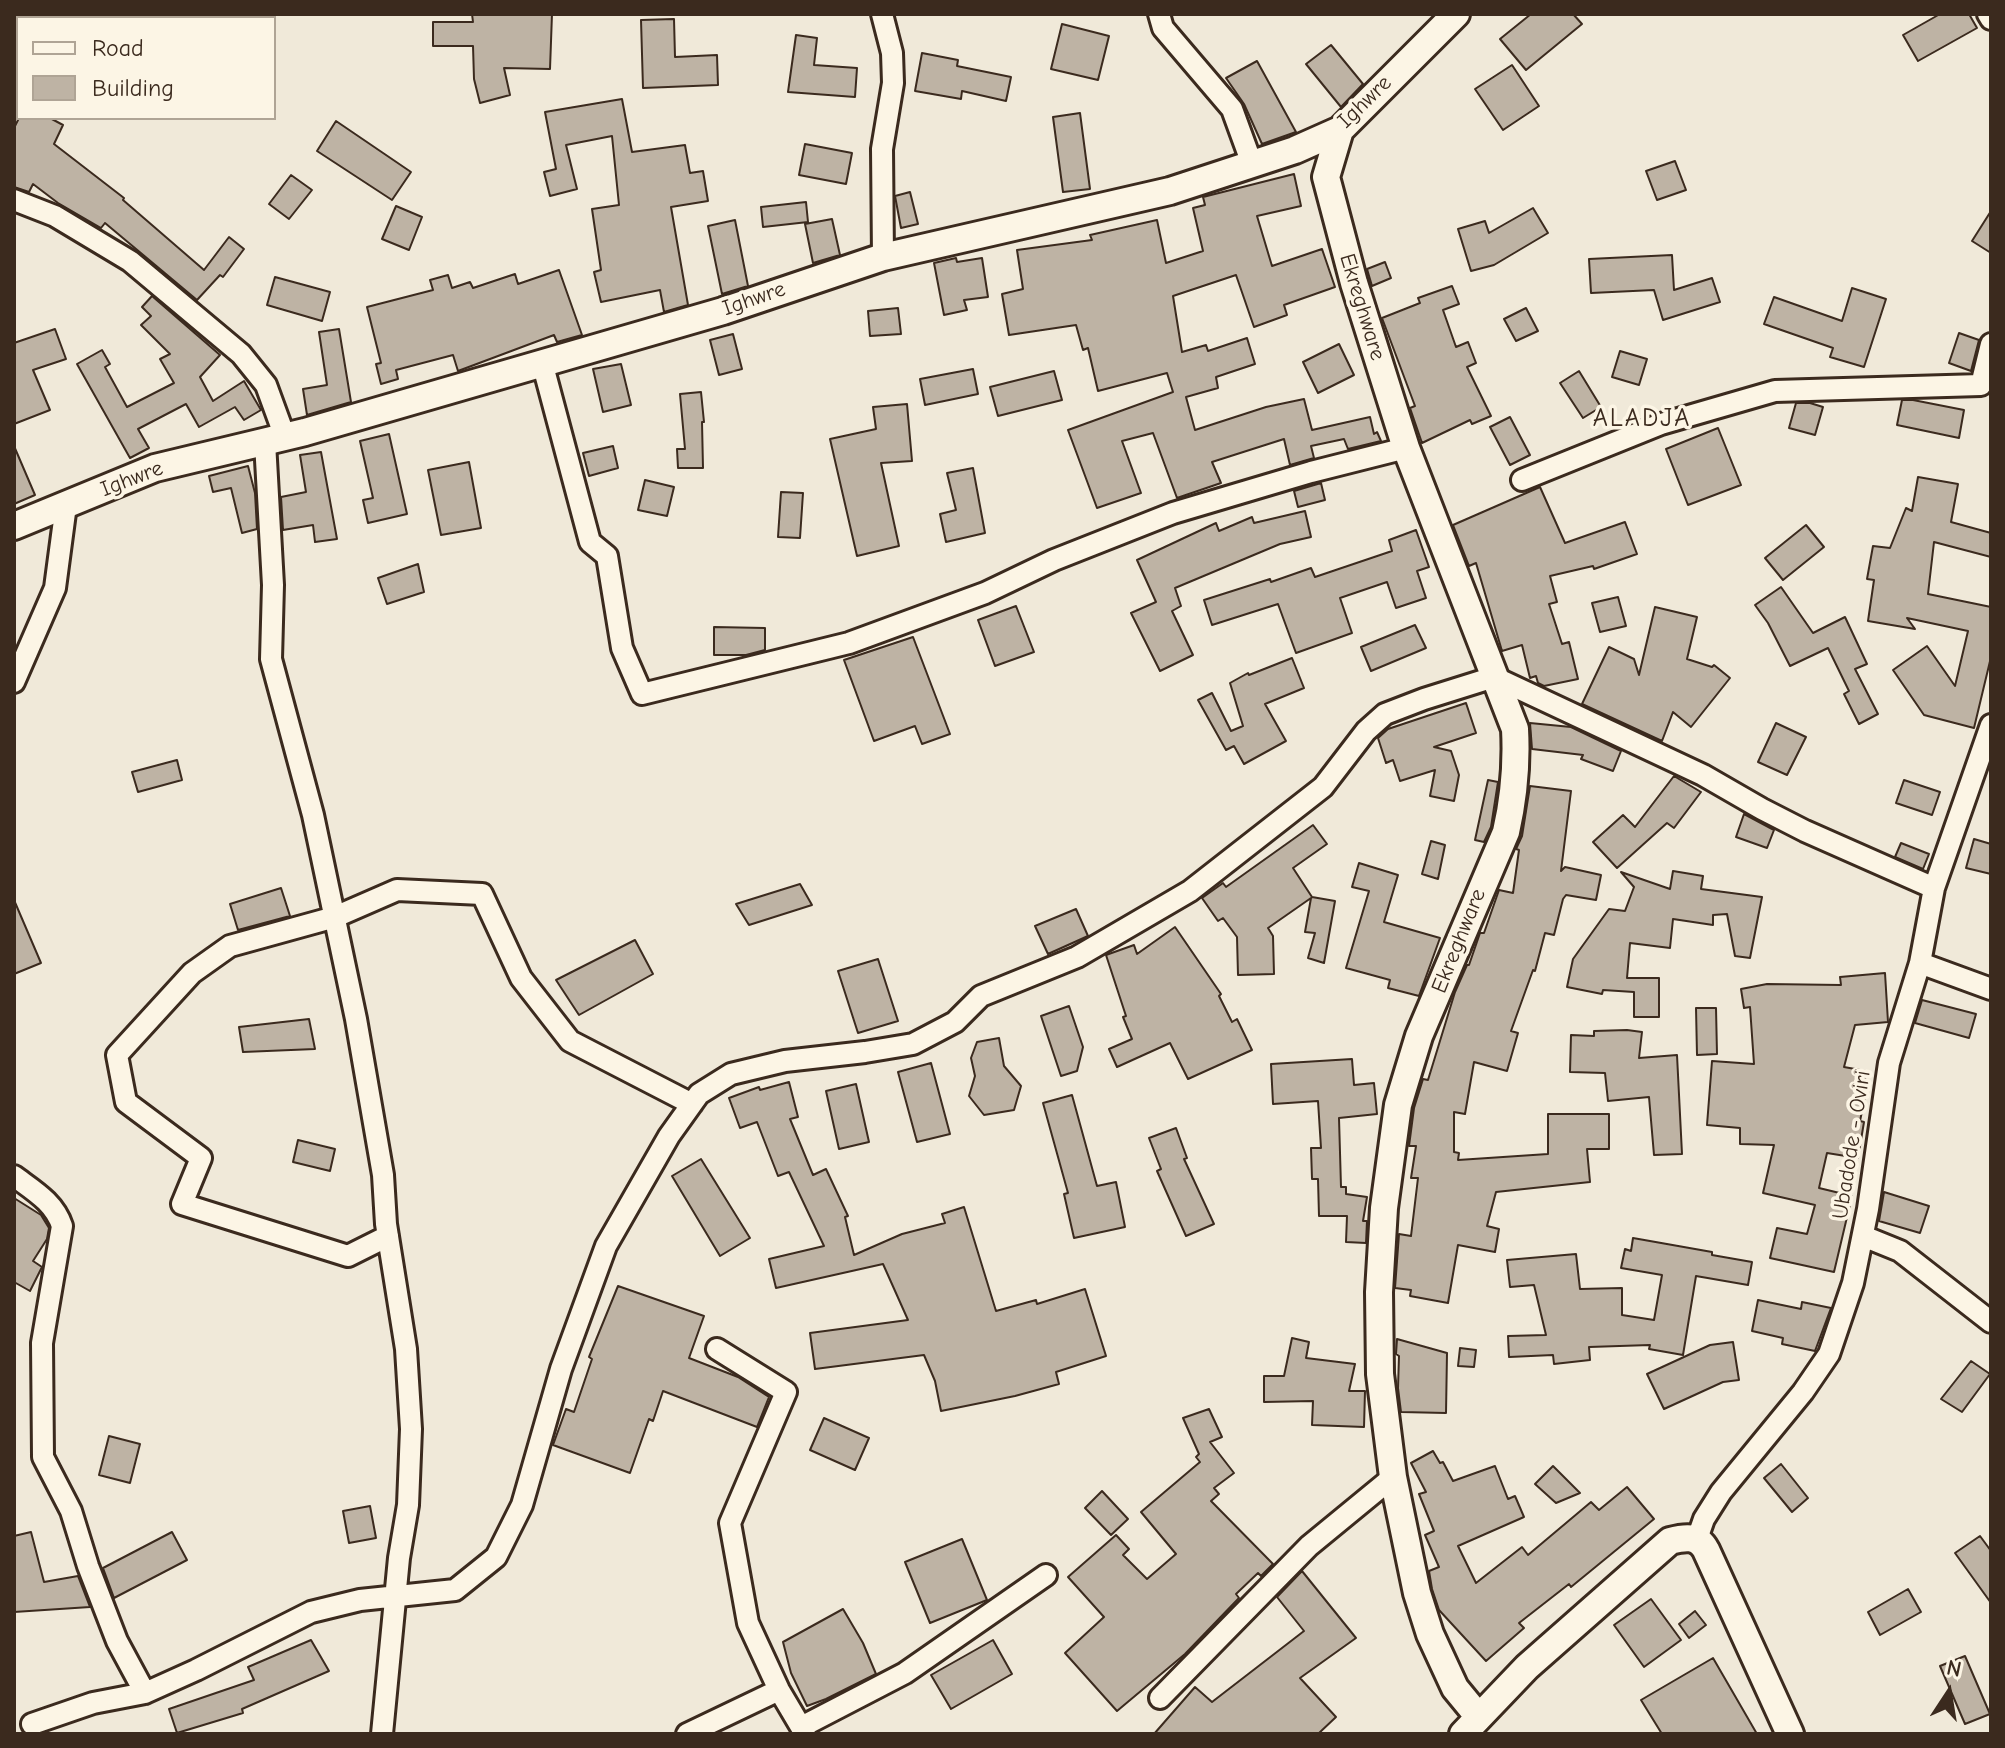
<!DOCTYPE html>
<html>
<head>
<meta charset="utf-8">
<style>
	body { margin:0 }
	#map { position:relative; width:2005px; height:1748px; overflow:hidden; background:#f0e9d9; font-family:"Comic Neue",sans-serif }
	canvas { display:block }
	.frame { position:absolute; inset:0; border:16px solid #3b2a1e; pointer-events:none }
	.legend { position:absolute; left:16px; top:16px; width:260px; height:104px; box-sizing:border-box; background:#fcf5e5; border:2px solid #afa495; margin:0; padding:10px 14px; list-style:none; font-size:24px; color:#3b2a1e }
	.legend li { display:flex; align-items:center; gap:16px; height:40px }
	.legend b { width:40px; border:2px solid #afa495 }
	.north { position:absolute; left:1909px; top:1652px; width:80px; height:80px; -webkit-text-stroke:6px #fcf5e5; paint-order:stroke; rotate:12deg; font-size:22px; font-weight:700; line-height:32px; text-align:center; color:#3b2a1e }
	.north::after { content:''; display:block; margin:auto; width:28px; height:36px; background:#3b2a1e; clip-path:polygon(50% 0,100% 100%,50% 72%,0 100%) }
</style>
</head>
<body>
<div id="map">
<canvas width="2005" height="1748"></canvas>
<div class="frame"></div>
<ul class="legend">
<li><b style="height:10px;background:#fcf5e5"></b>Road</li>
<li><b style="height:22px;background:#beb3a4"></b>Building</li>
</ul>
<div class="north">N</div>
</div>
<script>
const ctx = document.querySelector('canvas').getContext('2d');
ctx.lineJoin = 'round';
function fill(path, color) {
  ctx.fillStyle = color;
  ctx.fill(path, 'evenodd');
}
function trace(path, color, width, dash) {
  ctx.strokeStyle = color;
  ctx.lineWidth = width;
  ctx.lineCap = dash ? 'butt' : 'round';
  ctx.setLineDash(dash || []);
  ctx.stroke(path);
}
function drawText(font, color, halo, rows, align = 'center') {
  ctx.font = font + ' "Comic Neue",sans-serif';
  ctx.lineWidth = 7;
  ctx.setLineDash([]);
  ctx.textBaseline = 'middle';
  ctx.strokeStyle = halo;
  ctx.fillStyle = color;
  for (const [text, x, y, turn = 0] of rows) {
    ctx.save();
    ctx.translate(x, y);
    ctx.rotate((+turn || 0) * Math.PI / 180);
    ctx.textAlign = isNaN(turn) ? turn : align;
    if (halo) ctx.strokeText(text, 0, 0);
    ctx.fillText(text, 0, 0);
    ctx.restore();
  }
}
const building = new Path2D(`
	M472,14H552L550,69L504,68L510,95L480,103L474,79L473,46H433V22H473Z
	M1531,14H1573L1582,24L1526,70L1500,39Z
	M1940,14H1969L1977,28L1918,61L1903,35Z
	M674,19L675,57L717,55L718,85L643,88L641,20Z
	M1062,24L1109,36L1098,80L1051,69Z
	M796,35L817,38L814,65L857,68L855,97L788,92Z
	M1331,45L1363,84L1341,107L1306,64Z
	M922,53L958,60L957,66L1011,77L1006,101L962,91L961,99L915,91Z
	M1257,61L1296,132L1262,144L1244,104L1226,78Z
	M1512,65L1539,106L1503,130L1475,89Z
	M622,99L632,152L685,145L690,173L703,171L708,201L671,207L688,305L664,312L660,290L601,302L594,272L601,270L592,209L619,205L612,136L566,145L577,189L550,196L544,172L556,169L545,112Z
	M1080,113L1090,189L1063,192L1053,117Z
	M19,118H50L63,125L54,144L124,198L123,200L204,270L229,237L244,249L223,277L220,275L197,300L105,223L101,228L58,203L33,184L29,192L14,187V128Z
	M336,121L411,172L392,200L317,151Z
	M805,144L852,153L846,184L799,175Z
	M1675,161L1686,190L1657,200L1646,171Z
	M1294,174L1301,206L1257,216L1272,266L1322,249L1335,287L1284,305L1287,315L1254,327L1236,275L1173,296L1182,352L1206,345L1208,351L1247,338L1255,364L1216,377L1218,388L1186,397L1195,430L1266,407L1304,399L1312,430L1370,417L1374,434L1377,432L1381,441L1348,449L1344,439L1311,446L1314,458L1290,465L1284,439L1212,462L1221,483L1177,498L1153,433L1122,441L1141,493L1097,508L1068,430L1173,392L1167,373L1098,391L1088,348L1083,350L1076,325L1009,335L1002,294L1023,289L1017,250L1092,240L1090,235L1157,220L1166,263L1203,251L1193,208L1205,205L1203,197Z
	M291,175L312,190L289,219L269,204Z
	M910,192L918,224L901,228L895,196Z
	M806,202L808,222L763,227L761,207Z
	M396,206L422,217L409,250L382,239Z
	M1533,208L1548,233L1494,265L1471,271L1458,229L1485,221L1489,233Z
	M1991,211V253L1972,241Z
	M832,219L840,255L813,263L805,224Z
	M735,220L748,286L722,294L708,226Z
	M1672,255L1674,290L1712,278L1720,302L1663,320L1654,290L1591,293L1589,259Z
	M956,258L957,262L982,258L988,297L964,300L967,310L944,315L934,263Z
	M1385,262L1391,278L1372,286L1367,269Z
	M559,270L582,335L557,342L554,335L458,371L453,355L396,370L398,379L381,384L376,364L381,363L367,307L433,290L430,280L448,275L452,288L470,282L473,288L515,274L518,284Z
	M275,277L330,292L322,321L267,305Z
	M1452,286L1459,304L1443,310L1456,347L1468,342L1476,363L1467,367L1491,416L1472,424L1470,420L1422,443L1410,408L1415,406L1382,318L1420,303L1418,298Z
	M1852,288L1886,299L1864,367L1830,357L1833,348L1764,324L1774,297L1842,321Z
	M152,296L220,355L200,377L213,401L244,381L261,410L244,420L235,407L199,427L186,404L138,429L149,448L130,458L77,364L102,350L110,364L105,367L127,407L174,383L160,359L170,354L141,325L151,316L142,307Z
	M898,308L901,334L870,336L868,311Z
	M1526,308L1538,331L1516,341L1504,319Z
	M55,329L66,359L33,370L50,410L14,424V343Z
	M339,329L351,402L307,415L303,389L327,385L319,332Z
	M1959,333L1979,340L1971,371L1949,363Z
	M733,334L742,369L719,375L710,340Z
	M1339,344L1354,375L1318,393L1303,362Z
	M1620,351L1647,359L1639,385L1612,377Z
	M621,364L631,405L603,412L593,369Z
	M973,369L978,394L925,405L920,379Z
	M1054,371L1062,400L998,416L990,387Z
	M1579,371L1601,407L1583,418L1560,383Z
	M701,392L704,422H702L703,468H678L677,449H685L680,394Z
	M1902,400H1913L1964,410L1959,438L1897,425Z
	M1796,403H1810L1823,407L1815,435L1789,428Z
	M907,404L912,461L881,463L899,546L857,556L830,439L876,429L873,407Z
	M1510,417L1530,455L1510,465L1490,427Z
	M1718,428L1741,485L1688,505L1666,449Z
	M389,434L407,514L368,523L363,500L373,498L360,441Z
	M14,446L35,495L14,504Z
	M613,446L618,468L589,476L583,453Z
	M321,452L337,539L315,542L313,525L283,530L281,497L306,492L300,455Z
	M469,462L481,528L441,535L428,470Z
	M248,466L255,493L257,529L242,533L231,488L213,492L209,476Z
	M973,468L985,533L946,542L940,514L956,510L947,473Z
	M1918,477L1958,484L1951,522L1991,533V557L1934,542L1928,594L1991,607V657L1974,728L1924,715L1893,670L1927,646L1955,686L1968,631L1907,618L1915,629L1868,621L1874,580L1867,579L1873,546L1890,548L1906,508L1912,511Z
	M645,480L674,487L667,516L638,510Z
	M1321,483L1325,500L1298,507L1294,491Z
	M1540,487L1565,543L1625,522L1637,554L1594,569L1593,566L1550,576L1557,602L1549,604L1562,644L1569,642L1578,679L1544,686L1538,683L1536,676L1530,678L1522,645L1502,651L1476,563L1469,566L1453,525Z
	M781,492L803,493L800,538L778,537Z
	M1305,511L1311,537L1280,544L1175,588L1181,606L1172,611L1193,655L1160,671L1131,613L1156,602L1137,560L1216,523L1219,531L1252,517L1254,523Z
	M1806,525L1824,547L1783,580L1765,558Z
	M1416,530L1429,567L1417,571L1426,598L1396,608L1387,582L1340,598L1352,633L1296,653L1278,604L1212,625L1204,600L1270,579L1271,582L1311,568L1315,577L1392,551L1389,540Z
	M418,564L424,592L387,604L378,578Z
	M1781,587L1813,633L1845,617L1867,664L1855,669L1878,714L1859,724L1844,694L1849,691L1828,648L1790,666L1768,623L1755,605Z
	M1618,597L1626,626L1600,632L1592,603Z
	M1016,606L1034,652L995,666L978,620Z
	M1655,607L1697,617L1687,659L1712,667L1714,665L1730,678L1691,727L1673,712L1662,741L1582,704L1609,647L1634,659L1639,675Z
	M1415,625L1426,648L1371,671L1361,647Z
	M714,627L765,628V650L746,655H714Z
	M913,637L950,734L922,744L915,726L874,741L844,660Z
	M1292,658L1304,688L1265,704L1286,741L1244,764L1234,746L1226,750L1198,700L1212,693L1231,731L1243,726L1230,683L1248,673L1249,675Z
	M1466,703L1476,733L1434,747L1451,751L1459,775L1454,801L1430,796L1435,770L1400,781L1393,760L1386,763L1378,738L1388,729Z
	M1530,723L1571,727L1621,751L1613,771L1581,759L1583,755L1532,749Z
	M1776,723L1806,737L1787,775L1758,762Z
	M177,760L182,780L138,792L132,772Z
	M1674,776L1701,792L1674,828L1667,823L1617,868L1593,842L1623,815L1635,827Z
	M1488,780L1498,782L1491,827L1484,842L1475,840Z
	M1904,780L1940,792L1932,815L1896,803Z
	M1530,786L1571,791L1561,871L1565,867L1601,875L1596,900L1566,895L1563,899L1554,935L1545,933L1535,971L1533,970L1511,1031L1518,1033L1507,1071L1474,1062L1465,1114L1454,1112V1152L1459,1153L1458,1160L1548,1154V1114H1609V1149H1587L1590,1182L1496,1192L1487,1226L1499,1229L1495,1252L1458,1245L1448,1303L1410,1296L1411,1290L1395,1288L1399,1234L1411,1236L1418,1178H1411L1416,1146H1409L1414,1108L1423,1079L1428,1080L1455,992L1467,965H1469L1480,933H1484L1499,890L1513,893L1519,850L1516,849L1522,836Z
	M1744,814L1774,830L1767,848L1736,837Z
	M1313,825L1327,844L1293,868L1312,897L1335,901L1324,963L1308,958L1315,933L1305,932L1311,898L1268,928L1273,936L1274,974L1238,975L1237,937L1223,918L1218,921L1202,898L1223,883L1226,887Z
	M1974,839L1991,844V874L1966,868Z
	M1431,841L1445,845L1438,879L1422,874Z
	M1901,843L1929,854L1923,869L1895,857Z
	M1359,863L1398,875L1384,922L1440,938L1419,996L1388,988L1390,980L1346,968L1369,891L1352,887Z
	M1673,871L1703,876L1701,889L1762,897L1750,958L1735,956L1727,914L1713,915V925L1673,919L1670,948L1630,943L1627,978H1659V1017H1634V992L1603,990L1602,994L1567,987L1573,959L1609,909L1625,911L1634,887L1621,872L1670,889Z
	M800,884L812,905L749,925L736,904Z
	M281,888L290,916L238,930L230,904Z
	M14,900L41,963L14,974Z
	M1076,909L1088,936L1048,954L1035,926Z
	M1175,927L1221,994L1219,996L1232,1022L1237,1019L1252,1050L1188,1079L1170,1043L1117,1067L1109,1049L1132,1039L1123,1017L1126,1016L1106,955L1134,945L1137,954Z
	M635,940L653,974L579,1015L556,980Z
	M878,959L898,1021L858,1033L838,971Z
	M1885,973L1888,1022L1855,1025L1844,1067L1866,1071L1865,1080L1868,1082L1860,1121L1864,1122L1858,1158L1827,1153L1819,1188L1852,1196L1834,1272L1770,1258L1777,1228L1807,1234L1815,1205L1763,1193L1774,1145L1740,1144V1128L1707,1125L1712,1061L1754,1064L1750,1007L1744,1008L1741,989L1767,984L1841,985L1840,977Z
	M1922,1000L1976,1014L1969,1038L1915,1023Z
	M1069,1006L1083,1047L1077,1071L1061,1076L1041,1016Z
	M1696,1008H1716L1717,1054L1697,1055Z
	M309,1019L315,1049L243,1052L239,1027Z
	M1627,1030L1642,1032L1639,1058L1677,1055L1682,1154L1654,1155L1649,1097L1608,1101L1605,1073L1570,1072L1571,1035L1594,1036V1031Z
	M999,1038L1004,1066L1021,1086L1014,1110L984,1115L969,1096L975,1076L971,1058L977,1042Z
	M1352,1059L1354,1085L1374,1083L1377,1114L1339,1118L1341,1187H1346V1194L1367,1197L1363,1221H1367L1366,1243L1346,1242L1347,1216H1319L1318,1179H1312L1311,1148H1321L1318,1101L1273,1104L1271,1064Z
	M931,1063L950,1134L917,1142L898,1072Z
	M789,1082L798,1117L790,1119L813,1175L826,1169L848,1216L845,1217L854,1255L902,1234L945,1223L942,1214L964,1207L996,1311L1036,1300L1037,1304L1085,1289L1106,1356L1056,1372L1059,1384L1015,1396L941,1411L935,1381L924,1355L815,1369L810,1333L908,1320L883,1264L776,1288L769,1259L824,1246L789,1172L778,1176L757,1122L740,1128L729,1098L759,1087L760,1090Z
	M856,1084L869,1142L839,1149L826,1091Z
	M1072,1095L1097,1186L1116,1182L1125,1227L1074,1238L1064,1194L1068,1193L1043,1103Z
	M1176,1128L1187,1158L1184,1159L1214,1224L1186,1236L1157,1171L1161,1169L1149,1138Z
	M298,1140L335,1149L330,1171L293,1162Z
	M701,1159L750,1238L720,1256L672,1176Z
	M1884,1192L1929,1206L1920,1233L1879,1221Z
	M14,1198L41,1215L49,1228L47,1239L33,1261L42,1267L30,1291L14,1282Z
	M1633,1238L1712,1252V1255L1752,1262L1748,1285L1696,1276L1683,1355L1649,1349L1650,1345L1589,1347L1590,1360L1554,1364L1553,1355L1509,1357L1508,1336L1546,1335L1534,1285L1510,1287L1507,1260L1576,1254L1580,1289L1622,1288V1315L1654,1320L1662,1275L1621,1268L1625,1249L1631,1251Z
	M618,1286L704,1316L689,1358L738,1377L769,1397L757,1427L663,1391L653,1421L649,1419L630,1473L553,1445L566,1409L574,1412L592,1359L589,1357Z
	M1758,1300L1801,1309L1802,1302L1831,1308L1815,1351L1782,1344L1783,1338L1752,1331Z
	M1292,1338L1309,1342L1306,1358L1355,1364L1349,1391H1365L1364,1427L1312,1425L1313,1401L1264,1402V1376H1284Z
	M1397,1339L1447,1353L1446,1413L1401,1412L1398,1388L1399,1356L1396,1354Z
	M1733,1342L1739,1380L1723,1382L1664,1409L1647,1374L1710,1345Z
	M1460,1348L1476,1350L1474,1367L1458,1366Z
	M1971,1361L1990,1374L1962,1412L1941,1399Z
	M1209,1409L1222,1437L1210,1442L1234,1473L1214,1488L1219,1494L1211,1501L1273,1564L1261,1576L1258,1573L1236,1594L1239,1598L1185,1654L1117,1711L1065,1653L1104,1617L1068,1577L1116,1535L1129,1549L1123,1555L1147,1579L1176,1554L1141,1512L1200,1462L1196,1457L1199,1454L1183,1418Z
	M824,1418L869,1438L855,1470L810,1450Z
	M109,1436L140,1444L130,1483L99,1475Z
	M1433,1451L1440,1463L1443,1462L1453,1481L1495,1466L1508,1499L1515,1496L1524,1517L1458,1546L1476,1583L1522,1547L1528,1555L1591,1502L1599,1510L1627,1487L1654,1519L1571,1587L1569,1584L1519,1623L1524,1628L1486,1661L1439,1610L1432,1589L1429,1571L1439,1567L1425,1535L1434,1531L1419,1494L1426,1492L1411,1463Z
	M1781,1464L1808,1498L1792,1512L1764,1478Z
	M1553,1466L1580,1493L1556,1503L1535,1484Z
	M1102,1491L1128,1519L1111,1535L1085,1508Z
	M370,1506L376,1538L349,1543L343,1511Z
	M31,1532L44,1582L78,1576L90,1607L14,1612V1536Z
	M172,1532L187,1560L114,1598L103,1568Z
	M1980,1536L1991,1551V1603L1955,1553Z
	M962,1539L987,1600L930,1623L905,1562Z
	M1302,1571L1356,1638L1300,1678L1336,1717L1318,1734H1154L1195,1687L1212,1702L1304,1631L1277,1597Z
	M1908,1589L1921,1612L1880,1635L1868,1612Z
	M1651,1599L1681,1640L1644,1667L1614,1625Z
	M843,1609L863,1643L876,1674L826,1699L807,1706L791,1673L783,1642Z
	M1695,1611L1706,1625L1689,1638L1679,1624Z
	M311,1640L329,1671L242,1709L243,1713L177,1733L169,1709L254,1680L248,1667Z
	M993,1640L1012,1674L951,1709L931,1675Z
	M1965,1656L1990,1714L1965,1724L1940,1666Z
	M1713,1658L1757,1734H1662L1641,1700Z`);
const minor = new Path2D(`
	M882,14L892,53L893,83L882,149L883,257
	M1159,14L1163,28L1232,109L1252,164
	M1988,14L1991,19
	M14,200L55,216L130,261L241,354L266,385L285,437
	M542,362L590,542L607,556L622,648L642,694L849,643L985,593L1054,560L1173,513L1311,472L1406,448
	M265,442L273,585L271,659L313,815L356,1019L383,1175L386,1224L406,1349L411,1429L408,1505L399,1558L382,1734
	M1522,480L1661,424L1775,391L1981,385L1991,344
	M14,682L55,588L66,505
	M1920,963L1991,989
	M14,1176C34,1191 54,1202 62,1226L42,1343L43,1457L71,1511L88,1566L117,1641L145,1693
	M388,1236L348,1256L182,1204L201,1158L126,1102L117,1055L192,973L230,946L335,917L397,890L482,894L521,978L570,1041L692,1104
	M1863,1236L1900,1251L1991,1322
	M717,1349L786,1392L730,1523L748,1623L779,1690L805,1734
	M1697,1539L1704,1519L1721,1492L1803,1392L1829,1354L1853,1283L1868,1209L1889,1063L1920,963L1934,888L1991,725
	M1160,1698L1309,1546L1393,1477
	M32,1724L93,1703L145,1693L196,1670L311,1612L360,1600L455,1590L496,1557L522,1505L561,1369L606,1246L669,1136L699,1094L731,1074L785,1061L865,1052L913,1044L955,1022L981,996L1077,957L1190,891L1323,787L1366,731L1385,714L1424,699L1494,677L1703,775L1762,809L1805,831L1934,888
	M801,1727L905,1673L1046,1575
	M687,1734L779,1690`);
const tertiary = new Path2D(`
	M1340,130L1326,177L1354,283L1406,448L1515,729C1517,766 1514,797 1506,832L1419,1036L1398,1105L1384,1208L1379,1292L1380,1374L1393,1477L1417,1593L1430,1634L1455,1688L1478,1716
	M14,526L155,468L305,432L723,311L883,257L1170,191L1295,150L1340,130L1456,14
	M1463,1734L1527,1667L1670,1541C1685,1537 1698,1535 1706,1550L1790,1734`);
const streetNames = [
	["Ighwre",1365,102,-44],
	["Ighwre",754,299,-19],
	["Ekreghware",1362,307,73],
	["Ighwre",132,479,-21],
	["Ekreghware",1459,941,-68],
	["Ubadode - Oviri",1852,1145,-81]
];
const quarterNames = [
	["ALADJA",1642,419]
];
fill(building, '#beb3a4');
trace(building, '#3b2a1e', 2);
trace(minor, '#3b2a1e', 26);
trace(tertiary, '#3b2a1e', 32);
trace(minor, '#fcf5e5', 20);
trace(tertiary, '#fcf5e5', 26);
drawText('22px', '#3b2a1e', '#fcf5e5', streetNames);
ctx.letterSpacing = '2px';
drawText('26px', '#3b2a1e', '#fcf5e5', quarterNames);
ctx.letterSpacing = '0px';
</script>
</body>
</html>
